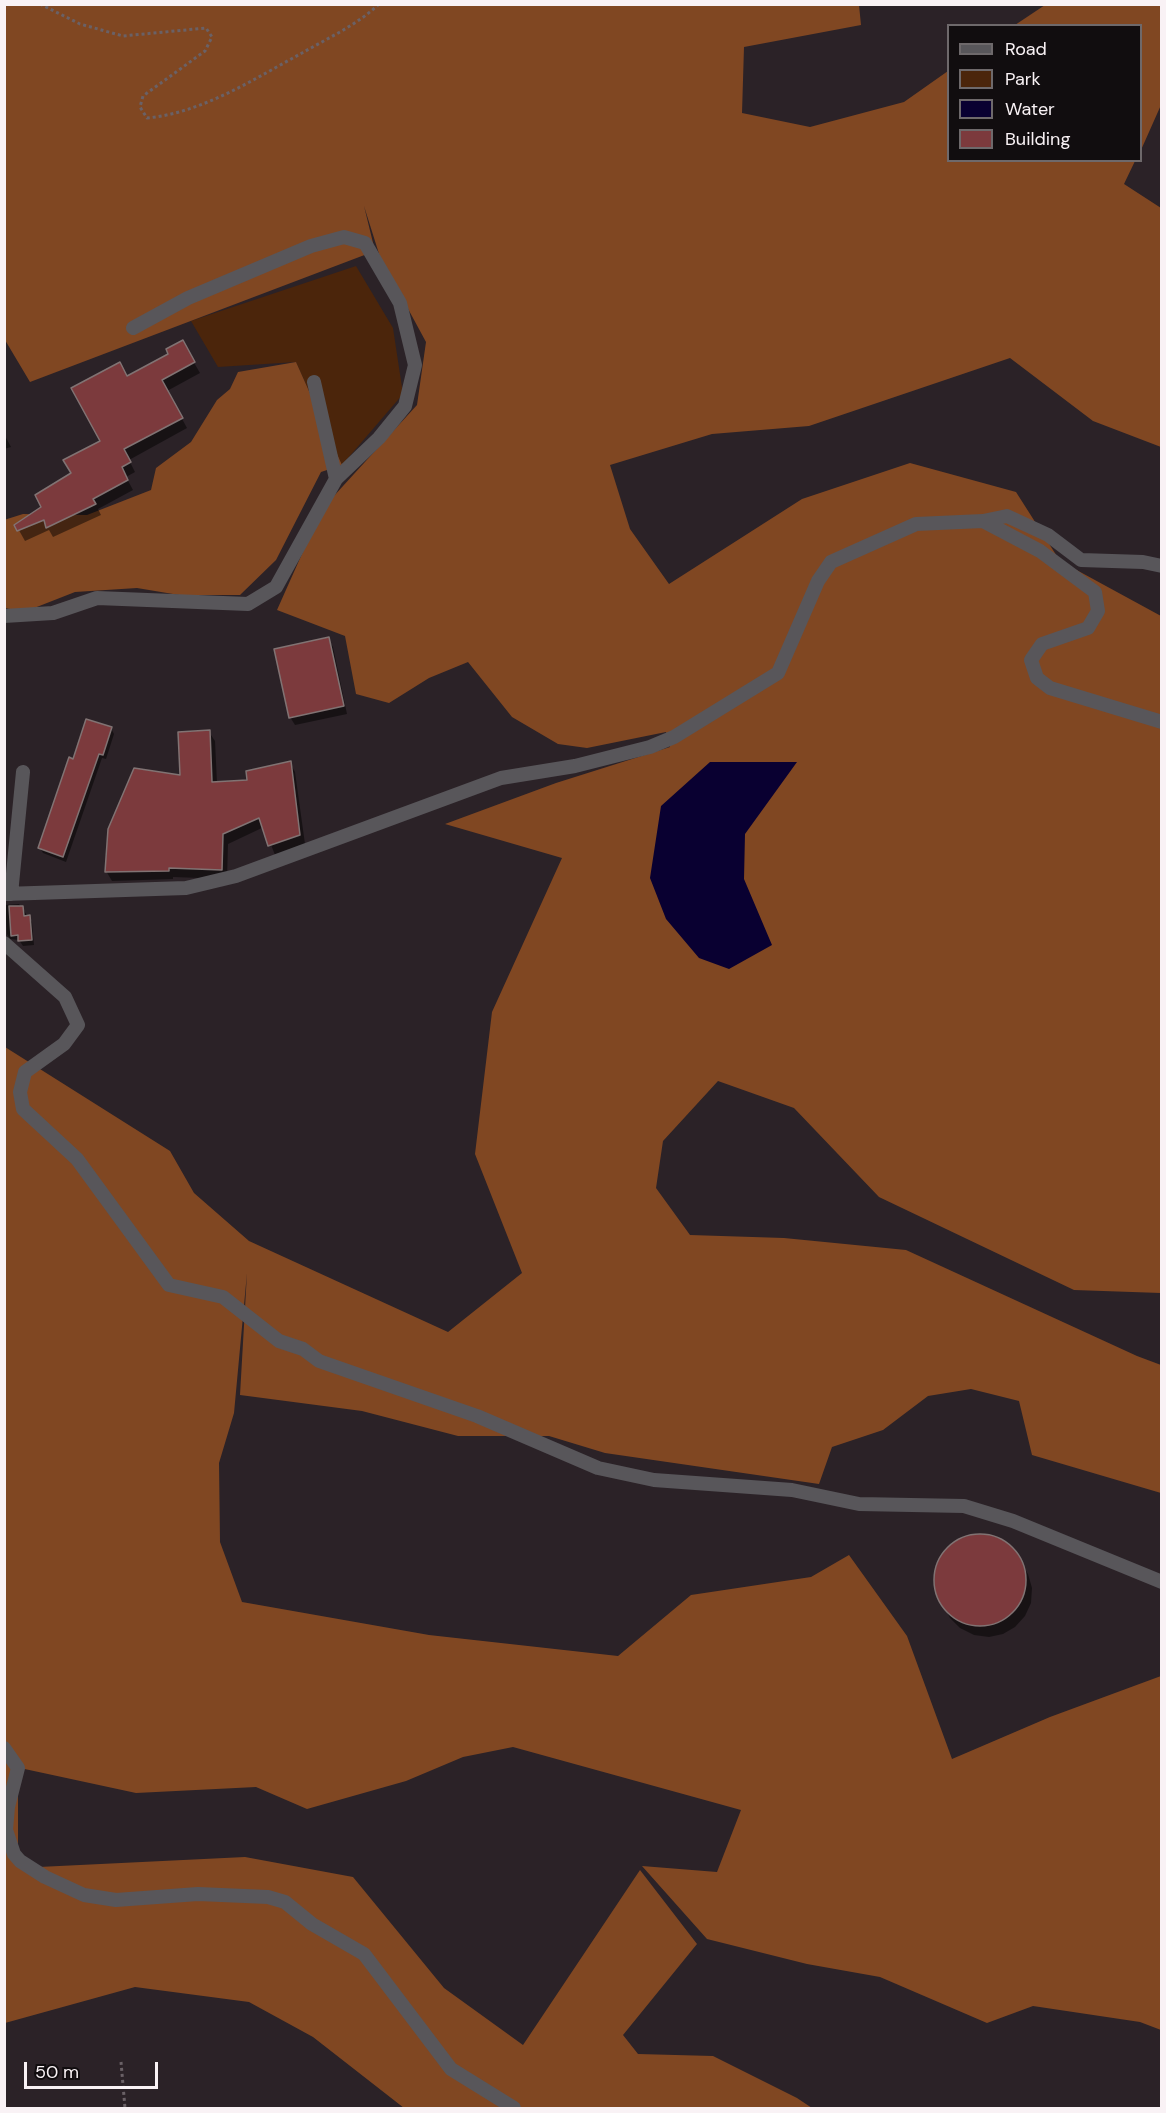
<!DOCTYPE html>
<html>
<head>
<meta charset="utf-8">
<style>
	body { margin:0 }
	#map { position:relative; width:1166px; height:2113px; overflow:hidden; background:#2b2227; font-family:"DM Sans",sans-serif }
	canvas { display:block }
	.frame { position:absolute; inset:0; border:6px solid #f9f2f5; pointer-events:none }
	.legend { position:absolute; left:947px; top:24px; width:195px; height:138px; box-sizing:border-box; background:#110d0f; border:2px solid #6e696b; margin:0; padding:8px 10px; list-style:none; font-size:18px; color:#f9f2f5 }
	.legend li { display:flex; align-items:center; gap:12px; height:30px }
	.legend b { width:30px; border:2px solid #6e696b }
	.scale { position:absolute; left:24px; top:2062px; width:134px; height:27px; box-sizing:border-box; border:3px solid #f9f2f5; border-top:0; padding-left:8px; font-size:18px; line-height:21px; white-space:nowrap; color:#f9f2f5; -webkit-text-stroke:4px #110d0f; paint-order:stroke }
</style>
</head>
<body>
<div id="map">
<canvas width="1166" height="2113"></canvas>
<div class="frame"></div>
<ul class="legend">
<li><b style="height:8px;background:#58565a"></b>Road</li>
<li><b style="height:16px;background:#4b250b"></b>Park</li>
<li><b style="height:16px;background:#090031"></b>Water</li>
<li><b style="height:16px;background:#7c3a3d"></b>Building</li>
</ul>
<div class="scale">50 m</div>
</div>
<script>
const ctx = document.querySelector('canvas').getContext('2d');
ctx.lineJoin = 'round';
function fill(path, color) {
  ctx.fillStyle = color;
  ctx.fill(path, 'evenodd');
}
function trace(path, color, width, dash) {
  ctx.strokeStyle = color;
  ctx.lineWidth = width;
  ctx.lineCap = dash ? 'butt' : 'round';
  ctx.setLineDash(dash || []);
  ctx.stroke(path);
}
const green = new Path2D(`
	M356,266L393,328L403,394L342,465L296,362L218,367L191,321Z`);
const forest = new Path2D(`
	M5,5H859L861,25L744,47L742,113L810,127L904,102L948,71V160L1135,161L1124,184L1161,208V447L1093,421L1010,358L809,426L712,434L610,465L630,529L669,584L802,499L910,463L1016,492L1060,561L1161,616V1293L1074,1290L879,1197L794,1108L718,1081L663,1141L656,1188L690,1235L784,1238L906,1250L1137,1356L1161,1365V1493L1032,1455L1019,1401L971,1389L928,1396L883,1430L832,1447L819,1484L605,1453L549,1436H458L362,1411L240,1395L247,1273L234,1413L219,1463L220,1542L242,1602L429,1635L618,1656L691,1595L811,1577L849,1555L907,1636L952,1759L1050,1717L1161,1676V2030L1140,2022L1033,2006L987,2023L880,1977L807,1964L707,1939L642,1866L717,1872L741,1810L513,1747L463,1757L406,1781L307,1809L256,1787L136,1793L20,1768L5,1751V1047L170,1151L194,1193L249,1241L448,1332L522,1273L475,1154L492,1012L562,858L445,824L556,783L670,747L666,732L587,748L558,744L512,717L468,662L429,678L389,703L356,694L345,636L277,610L322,509L417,405L426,342L380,257L364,206L375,251L30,382L5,340Z
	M1045,5H1161V105L1141,150L1140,26L1015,25Z
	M296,362L342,465L321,472L276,560L240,595H179L137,588L75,592L24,612L5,608L4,520L23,514L87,515L151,490L156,468L191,442L217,400L230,389L238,372Z
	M5,1757L18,1768V1868L245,1857L353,1877L444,1988L523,2045L640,1870L697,1944L623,2035L638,2054L713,2056L797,2098L812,2108H404L313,2037L249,2002L135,1987L5,2023Z`);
const water = new Path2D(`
	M710,762H797L745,834L744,879L772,945L729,969L699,958L666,919L650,878L661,806Z`);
const shadow = new Path2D(`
	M182,342L200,373L167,391L187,428L129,460L135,472L126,477L133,490L98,509L101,515L53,537L49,530L25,541L16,525L43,507L102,441L127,378L170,355Z
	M4,434L11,447L4,449Z
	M328,639L333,647L347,714L295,725L290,717Z
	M111,728L114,734L106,759L102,758L66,862L43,853L40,848L74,761Z
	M209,732L215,741L217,783L248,782L290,763L295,772L305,844L275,855L264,827L228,844L227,879L173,877V879L112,881L106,871L182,777Z
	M19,904L32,922L34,945L23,946L19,940L10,939L7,934L5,905Z
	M972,1536H987L1001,1541L1012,1549L1028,1574L1032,1588L1031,1603L1025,1616L1015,1627L1003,1634L989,1637L974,1635L960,1628L950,1618L937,1592L935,1577L939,1563L946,1550L958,1541Z`);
const building = new Path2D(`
	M183,340L195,362L162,380L183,418L124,449L131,462L122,467L128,480L93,499L96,504L46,528L44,520L17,531L14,525L41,507L35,495L71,473L63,460L100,441L71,388L120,362L127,376L168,354L166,349Z
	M329,637L344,706L289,718L274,649Z
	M86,719L112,727L103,755L99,754L63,857L38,848L69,757L73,759Z
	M210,730L212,782L247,780L246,771L291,761L300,835L268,846L259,818L223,834L222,870L169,868V871L105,872L108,829L134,768L180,775L178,732Z
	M9,906H23L24,916L30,915L32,940L18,941V935L11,936Z
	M934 1580a46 46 0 1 1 92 0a46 46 0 1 1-92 0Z`);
const path = new Path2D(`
	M40,4L80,24L123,36L206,28L212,37L205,51L143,96L140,107L147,118C202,113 254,79 302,53C328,38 357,25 379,4
	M121,2062L125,2108`);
const street = new Path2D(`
	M314,382L336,479
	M983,521L1040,551L1095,592L1098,611L1088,628L1042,644L1031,660L1037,678L1050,688L1162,722
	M4,616L53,613L97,598L248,604L276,587L336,479L379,438L405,406L415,365L400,303L365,243L344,237L311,246L188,298L133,328
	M4,894L186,888L236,876L501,778L575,766L650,747L674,737L778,673L818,581L831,562L916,524L983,521L1007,516L1048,535L1081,560L1143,562L1162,566
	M11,894L23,772
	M4,943L65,997L78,1025L64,1044L25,1072L20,1092L23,1109L77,1159L169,1285L223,1297L279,1341L303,1349L319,1361L477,1416L598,1468L654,1480L792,1490L859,1504L964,1506L1013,1521L1162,1582
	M4,1748L18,1768L8,1807L6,1830L14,1854L20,1861L45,1877L84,1895L116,1900L198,1894L268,1897L285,1902L312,1924L364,1954L451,2069L514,2108`);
fill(green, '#4b250b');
fill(forest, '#804722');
fill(water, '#090031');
fill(shadow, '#0007');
fill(building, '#7c3a3d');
trace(building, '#817373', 1.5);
trace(path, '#6a6166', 3, [3, 3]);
trace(street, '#58565a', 14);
</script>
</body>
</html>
